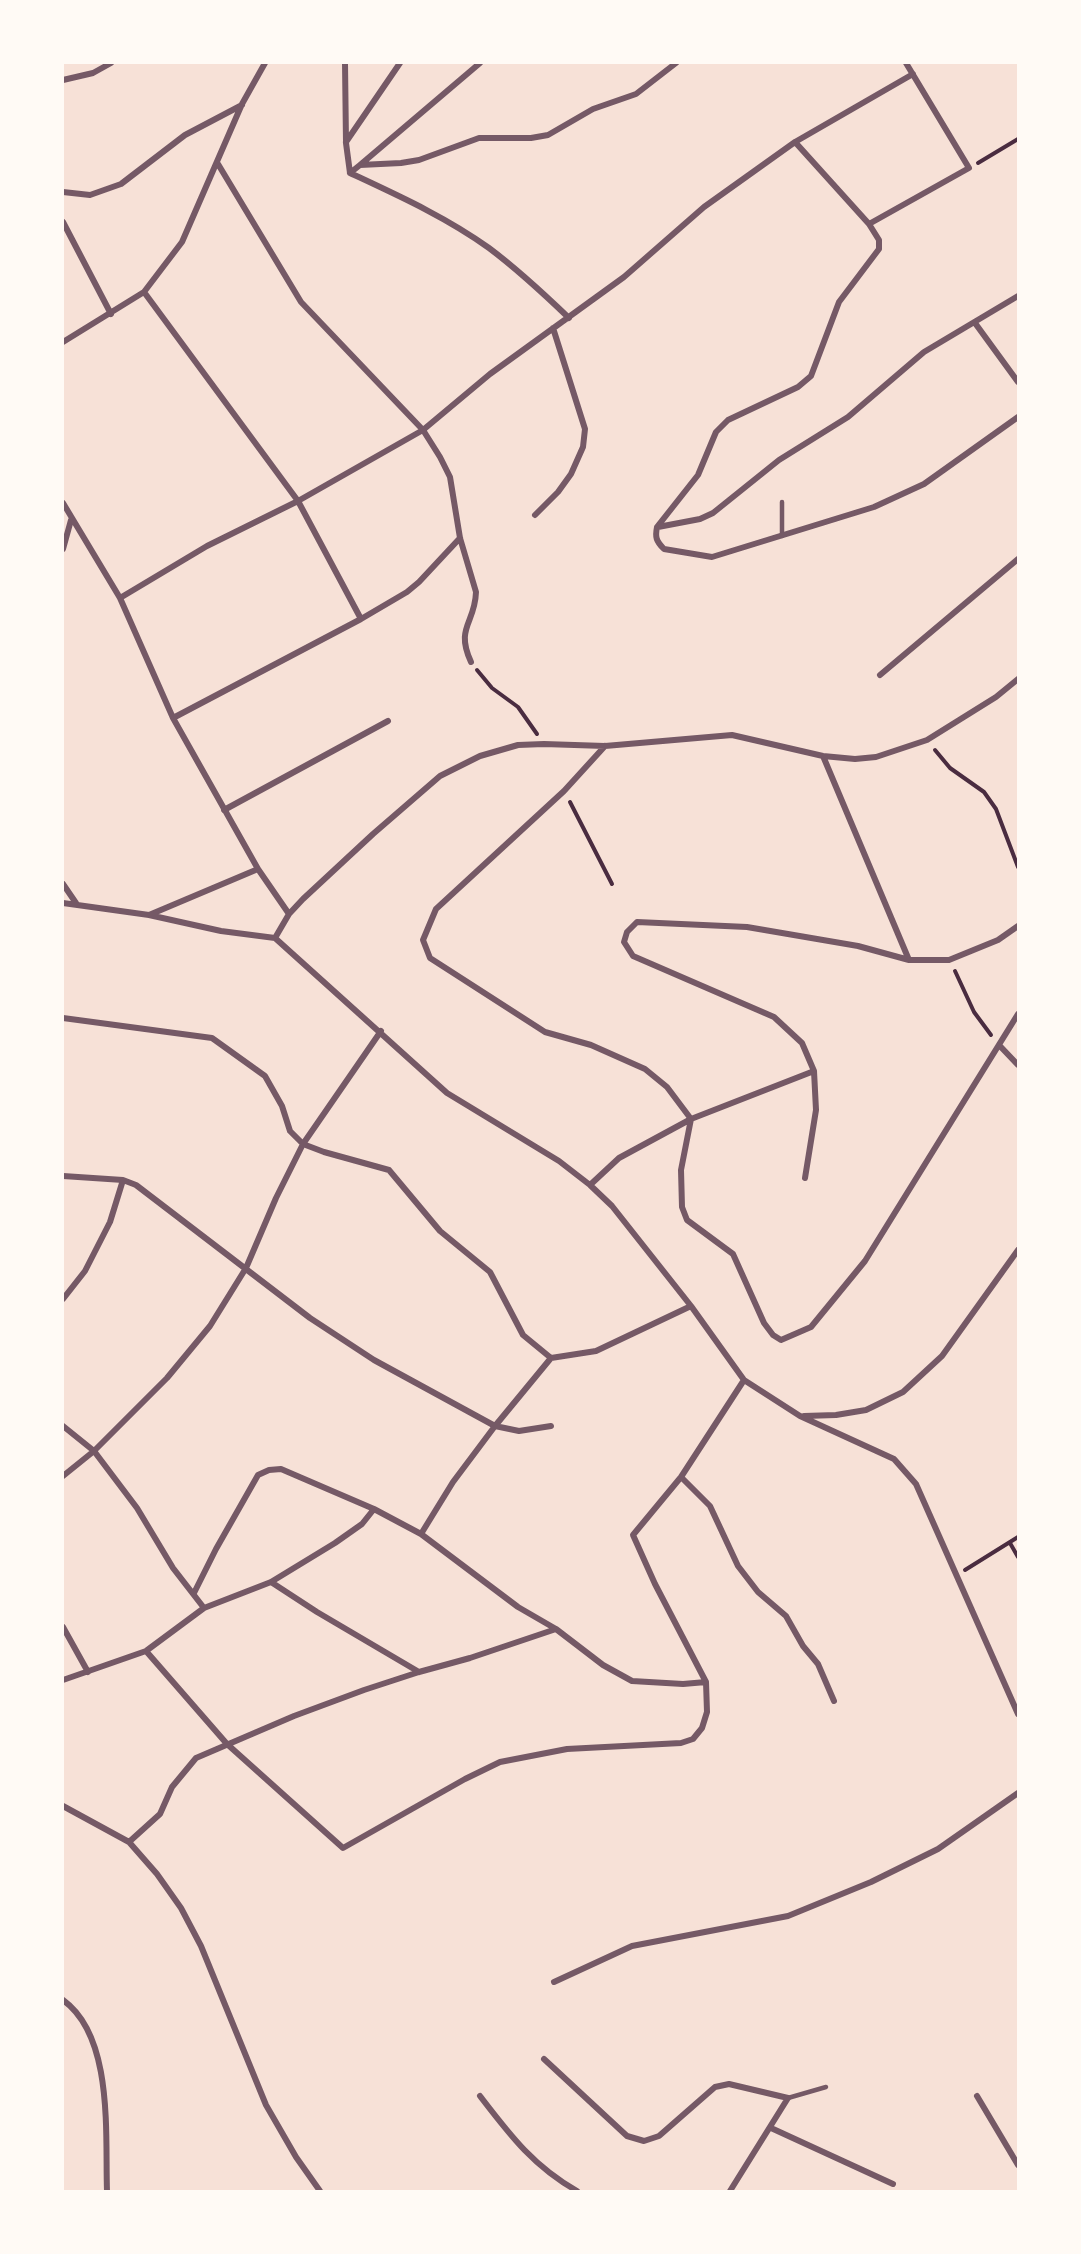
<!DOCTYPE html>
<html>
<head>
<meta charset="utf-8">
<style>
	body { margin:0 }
	#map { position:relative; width:1081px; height:2254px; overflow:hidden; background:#f7e1d7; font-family:Montserrat,sans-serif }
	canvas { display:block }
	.frame { position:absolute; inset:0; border:64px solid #fffaf5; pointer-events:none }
</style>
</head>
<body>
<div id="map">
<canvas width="1081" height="2254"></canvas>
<div class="frame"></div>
</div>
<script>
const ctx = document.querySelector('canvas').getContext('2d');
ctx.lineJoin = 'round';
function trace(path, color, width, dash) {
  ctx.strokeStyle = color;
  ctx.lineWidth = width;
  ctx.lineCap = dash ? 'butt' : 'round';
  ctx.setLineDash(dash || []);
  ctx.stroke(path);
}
const path = new Path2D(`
	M978,163L1018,139
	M477,670L492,688L518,707L537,734
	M935,750L950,768L984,792L996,809L1018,867
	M570,802L612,884
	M955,971L974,1012L991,1035
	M1010,1543L1018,1557
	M965,1570L1018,1537`);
const service = new Path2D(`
	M782,502V536
	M788,2098L826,2087`);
const minor = new Path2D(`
	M345,63L346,143L350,173C397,195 446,217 489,248C517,269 543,293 569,318
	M63,80L93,73L111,63
	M346,142L400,63
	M795,142L869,224L879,240V249L839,302L811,376L798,387L728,420L716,432L698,475L657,527C655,537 656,541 664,549L712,557L874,507L924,484L1018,417
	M218,164L301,302L423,430L440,457L450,477L460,538L476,592C475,624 455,627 471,662
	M360,165L480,63
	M350,173L360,165L401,163L419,160L479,138H531L548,135L593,109L636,94L676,63
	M63,192L90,195L121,184L185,135L242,105
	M63,222L111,314
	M869,224L969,168L906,63
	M144,292L298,501L361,619
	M975,323L1018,382
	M63,342L144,292L182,242L242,104L265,63
	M63,503L120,598L173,718L258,869L289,914L275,938
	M535,515L558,492L571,474L583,447L585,429L553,328
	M658,527L700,519L713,513L779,460L848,417L924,352L1018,296
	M63,549L71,520
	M120,598L207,546L298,501L423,430L490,374L624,277L704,207L795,142L913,74
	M880,675L1018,559
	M173,718L361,619L407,592L419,582L460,538
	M605,746L564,791L436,909L423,940L430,958L545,1032L591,1045L645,1069L667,1087L691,1119L681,1170L682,1207L687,1220L733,1254L764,1323L773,1335L781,1340L811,1327L865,1261L1018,1014
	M823,756L909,960
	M224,810L388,721
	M63,884L76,903
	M63,903L149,915L221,931L275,938L447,1093L559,1161L590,1185L612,1206L691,1306L744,1380L800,1416L894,1459L916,1484L1018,1714
	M289,914L303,899L373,834L440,776L480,756L518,745L544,744L605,746L732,735L823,756L855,759L876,757L927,740L996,697L1018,679
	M149,915L258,869
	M63,1018L212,1038L265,1076L282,1106L290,1131L303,1144L324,1152L389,1170L440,1231L490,1272L523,1335L551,1358L596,1351L691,1306
	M999,1045L1018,1065
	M63,1176L123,1180L136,1185L310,1318L374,1360L495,1426L519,1431L551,1426
	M805,1178L816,1110L814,1071L802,1043L774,1017L633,956L624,942L627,932L637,922L747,927L858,946L909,960H949L998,940L1018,926
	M590,1185L619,1158L691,1119L814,1071
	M63,1299L85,1271L110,1222L123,1180
	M804,1416L836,1415L866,1410L903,1392L942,1356L1018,1250
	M63,1426L94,1451L137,1508L173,1568L204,1608
	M63,1476L94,1451L167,1378L210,1326L246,1268L276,1198L303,1144L381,1031
	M681,1477L710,1506L738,1566L758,1592L786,1616L803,1646L818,1664L834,1701
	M421,1534L453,1482L495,1426L551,1358
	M271,1582L317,1612L419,1672
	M194,1593L216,1549L258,1475L269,1470L281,1469L374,1509L421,1534L518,1607L556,1629L603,1665L632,1681L683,1684L706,1682
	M63,1627L88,1672
	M146,1651L227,1744L343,1848L465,1779L500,1762L567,1749L681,1743L693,1739L702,1728L707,1712L706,1682L655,1584L633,1535L681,1477L744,1380
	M63,1680L146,1651L204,1608L271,1582L335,1543L362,1524L374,1509
	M63,1806L129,1842L157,1874L181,1908L201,1946L266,2105L296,2157L320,2191
	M129,1842L160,1814L172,1787L196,1758L294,1716L364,1690L419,1672L470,1658L556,1629
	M554,1982L632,1946L788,1916L871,1882L938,1849L1018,1793
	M63,2000C114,2037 105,2135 107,2191
	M544,2059L627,2136L644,2141L659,2136L715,2087L729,2084L788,2098L730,2191
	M480,2096C510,2135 533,2166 577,2191
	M977,2096L1018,2165
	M771,2128L893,2184`);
trace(path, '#4a2c40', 4);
trace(service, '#755966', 4.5);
trace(minor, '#755966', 6);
</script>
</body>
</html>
